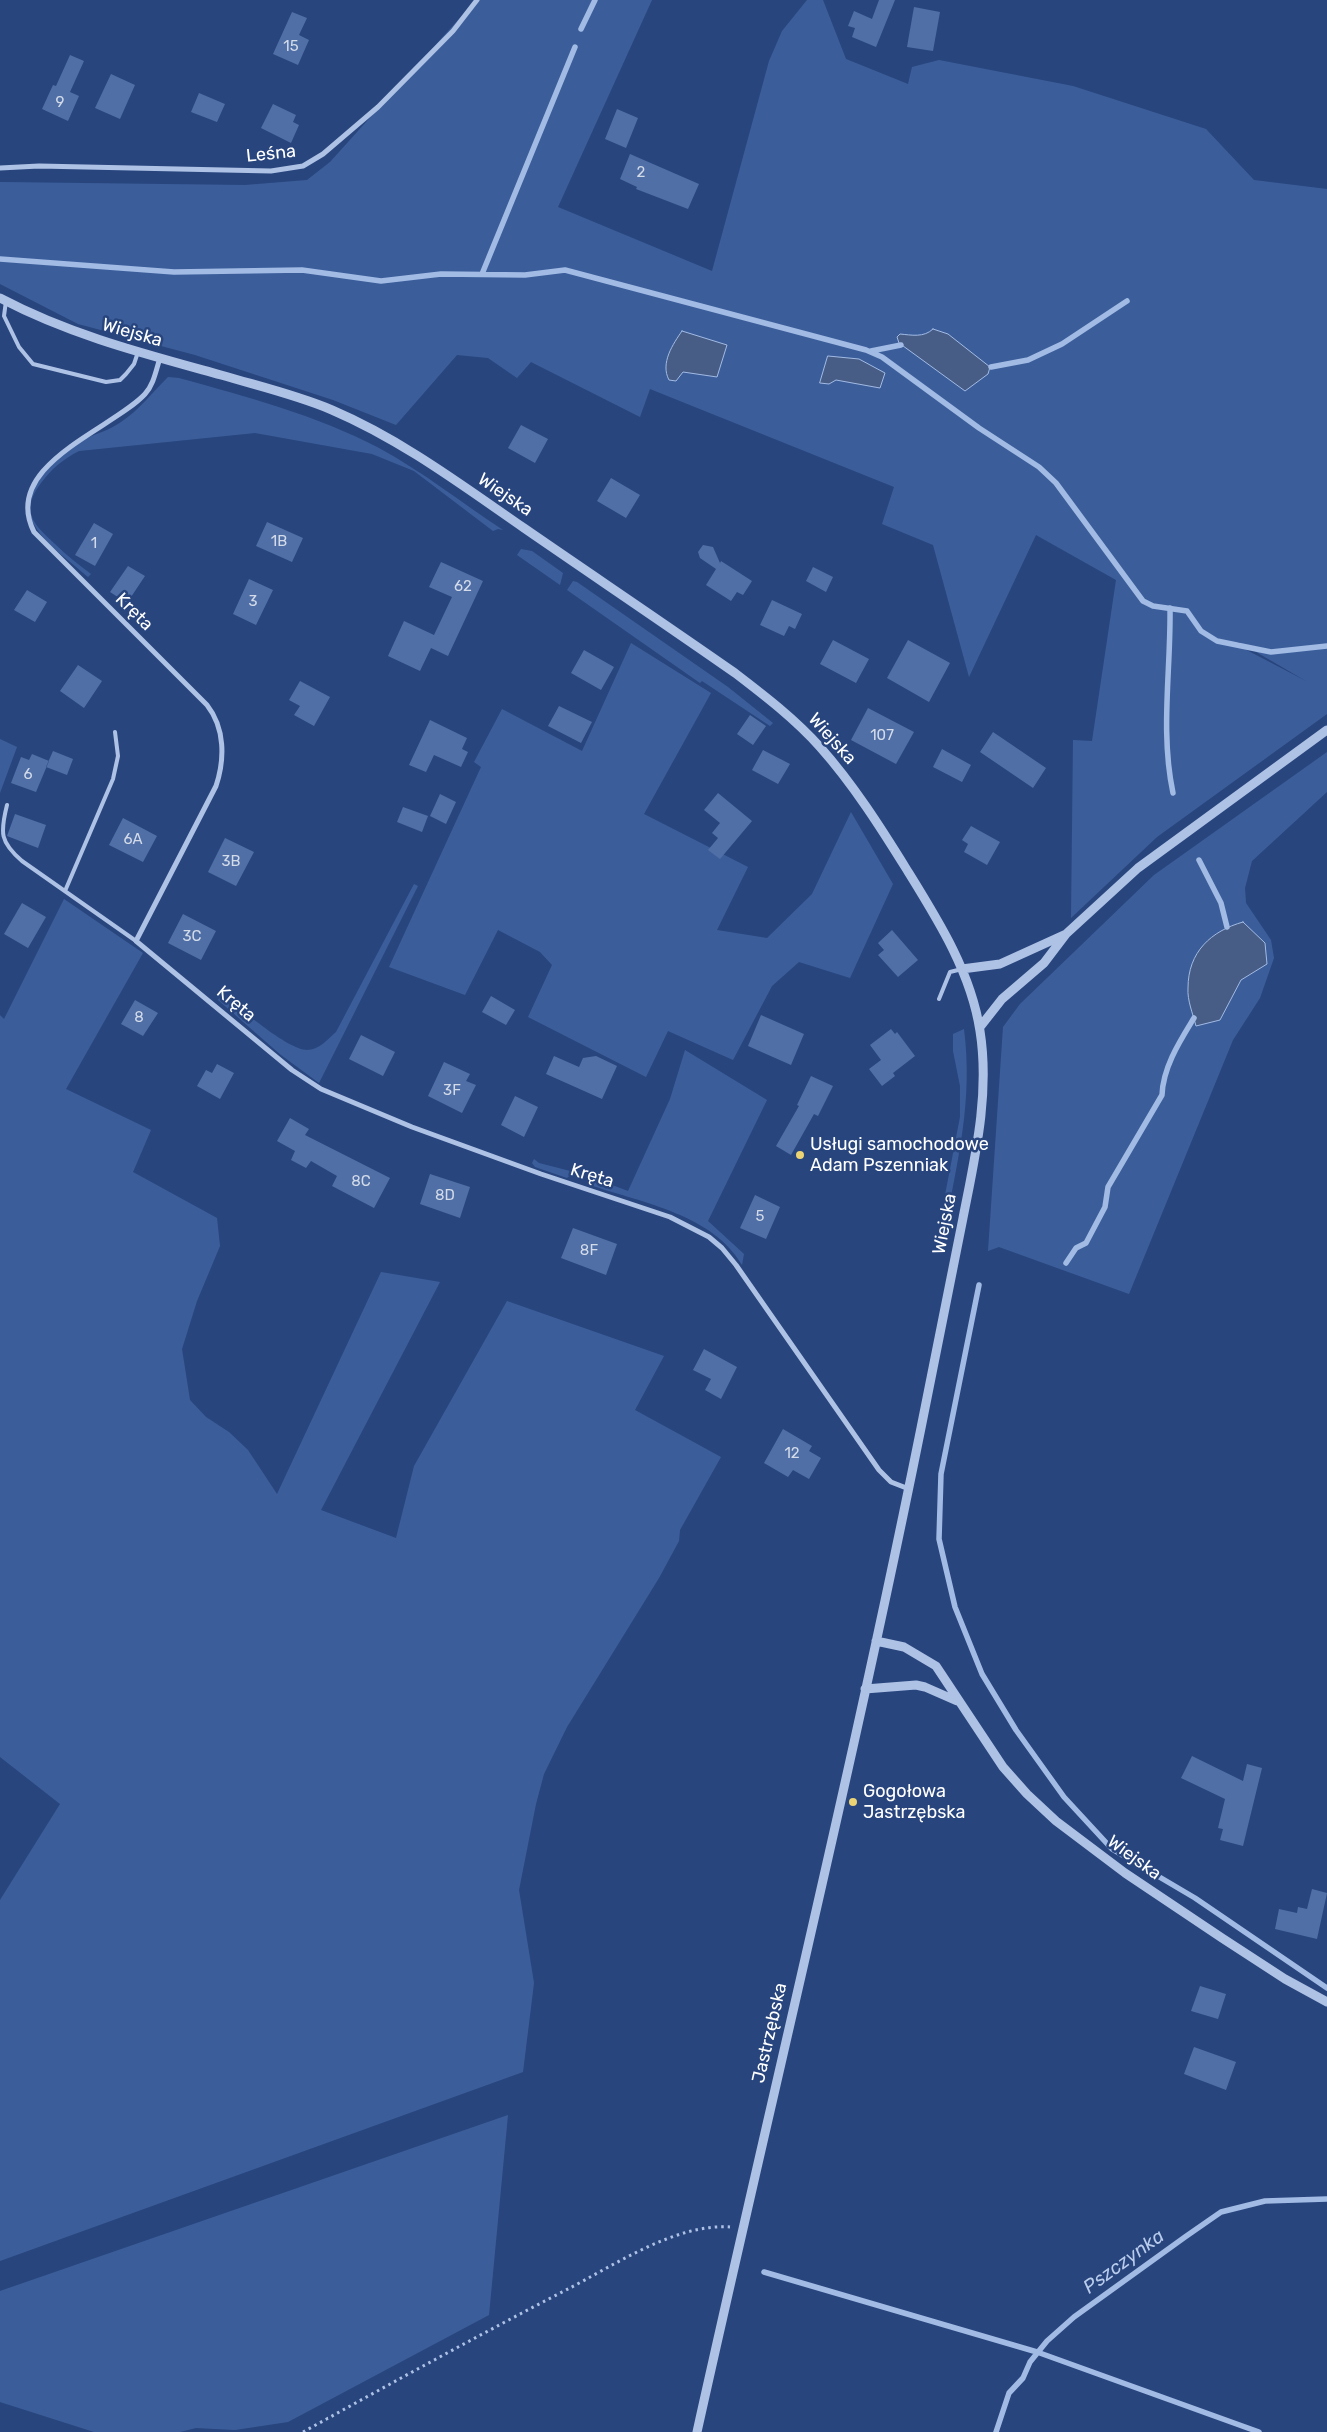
<!DOCTYPE html>
<html>
<head>
<meta charset="utf-8">
<style>
	body { margin:0 }
	canvas { display:block; background:#28457e }
</style>
</head>
<body>
<canvas width="1327" height="2432"></canvas>
<script>
const ctx = document.querySelector('canvas').getContext('2d');
ctx.lineJoin = 'round';
function fill(path, color) {
  ctx.fillStyle = color;
  ctx.fill(path, 'evenodd');
}
function trace(path, color, width, dash) {
  ctx.strokeStyle = color;
  ctx.lineWidth = width;
  ctx.lineCap = dash ? 'butt' : 'round';
  ctx.setLineDash(dash || []);
  ctx.stroke(path);
}
function drawText(font, color, halo, rows, align = 'center') {
  ctx.font = font + ' Rubik,sans-serif';
  ctx.lineWidth = 5;
  ctx.setLineDash([]);
  ctx.textBaseline = 'middle';
  ctx.strokeStyle = halo;
  ctx.fillStyle = color;
  for (const [text, x, y, turn = 0] of rows) {
    ctx.save();
    ctx.translate(x, y);
    ctx.rotate((+turn || 0) * Math.PI / 180);
    ctx.textAlign = isNaN(turn) ? turn : align;
    if (halo) ctx.strokeText(text, 0, 0);
    ctx.fillText(text, 0, 0);
    ctx.restore();
  }
}
const green = new Path2D(`
	M476,0H652L558,207L712,271L769,61L782,31L807,0H823L846,59L908,84L912,67L939,60L1073,86L1206,129L1254,180L1327,189V714L1157,837L1071,918L1073,740L1092,741L1116,580L1036,535L969,677L933,545L882,524L894,487L650,389L640,417L531,362L517,378L488,358L457,355L396,425L333,400L195,355L78,324L0,284V182L245,185L307,180L330,162ZM1239,642L1306,681L1235,644Z
	M168,377L179,378C247,397 316,415 379,448C423,472 462,503 503,530L498,529L493,531L414,471L372,454L255,433L79,451C62,460 52,468 41,483C20,511 33,524 55,544C66,555 78,564 91,574L88,577C70,561 43,543 32,521C17,490 56,455 79,442C93,434 109,431 121,422C139,410 152,393 168,377Z
	M521,549L532,551L563,573L560,585L517,555Z
	M573,581L577,582L728,687L773,723L770,726L702,681L700,683L567,590Z
	M631,643L711,693L644,814L748,867L717,930L767,938L812,894L851,812L893,884L850,978L799,962L772,986L733,1060L668,1031L646,1077L528,1017L552,965L540,952L498,930L465,995L389,967L481,767L474,762L502,709L582,751Z
	M0,739L17,747L0,793Z
	M1327,752V792L1252,861L1245,888L1246,903L1271,940L1274,958L1260,998L1233,1040L1129,1294L999,1247L988,1251L1003,1027L1020,1004L1154,875Z
	M414,884L418,886L319,1083L281,1055L218,1000L223,992C236,1006 288,1050 307,1050C319,1050 328,1039 336,1032Z
	M64,899L143,953L66,1089L151,1130L133,1172L217,1218L220,1246L197,1301L182,1349L190,1400L206,1417L229,1432L248,1450L277,1494L381,1272L440,1282L321,1510L396,1538L414,1466L507,1301L664,1356L635,1410L721,1457L680,1530L679,1541L659,1578L567,1727L544,1774L536,1804L519,1890L534,1983L523,2072L0,2261V1900L60,1804L0,1757V1015L4,1019Z
	M964,1029C973,1101 958,1158 945,1228L940,1221L960,1117V1086L953,1051V1034Z
	M685,1050L767,1100L708,1221L744,1254L742,1265C713,1215 644,1203 593,1186L588,1176L628,1191L670,1099Z
	M534,1159L539,1163L574,1172L567,1178L535,1167L532,1163Z
	M508,2115L489,2315L288,2422L235,2430L196,2428L180,2432H94L0,2402V2291Z`);
const water = new Path2D(`
	M933,329L948,334L990,367L988,374L965,391L899,343L897,337L900,334C911,335 924,338 933,329Z
	M682,331L727,345L717,377L683,372L676,381L669,380C660,363 673,344 682,331Z
	M828,356L859,359L885,373L880,388L836,380L829,384L820,383Z
	M1243,922L1265,943L1267,964L1241,980L1220,1020L1196,1026C1193,1014 1187,1000 1188,988C1188,952 1211,931 1243,922Z`);
const stream = new Path2D(`
	M581,29L595,0
	M0,259L174,272L302,270L381,281L441,274L525,275L565,270L866,350L882,357L979,428L1039,467L1056,483L1143,601L1153,606L1187,611L1201,631L1217,641L1271,652L1327,646
	M482,274L575,47
	M871,351L901,345
	M991,367L1028,360L1062,344L1127,301
	M1170,608C1171,669 1160,732 1173,793
	M1199,860L1221,903L1227,927
	M1066,1263L1076,1248L1086,1243L1105,1207L1108,1187L1162,1095C1163,1067 1180,1041 1194,1018
	M979,1285L941,1474L939,1539L955,1607L982,1674L1016,1730L1064,1797L1112,1849L1195,1898L1327,1988
	M764,2272L1037,2352L1259,2432
	M996,2432L1009,2393L1023,2378L1030,2362L1047,2341L1074,2317L1185,2237L1221,2212L1265,2201L1327,2199`);
const building = new Path2D(`
	M879,0H895L876,47L852,37L855,28L848,26L854,11L872,19Z
	M914,7L940,12L933,51L907,47Z
	M292,12L307,18L299,35L309,40L298,65L273,54Z
	M70,55L84,61L70,92L79,96L68,121L42,109L53,85L56,86Z
	M111,74L135,85L120,119L95,108Z
	M199,93L225,104L217,122L191,112Z
	M273,104L296,115L293,122L299,125L291,143L261,128Z
	M617,109L638,118L626,148L605,139Z
	M630,154L699,184L688,209L636,189L637,187L620,179Z
	M521,425L548,439L535,463L508,448Z
	M611,478L640,495L626,518L597,501Z
	M267,522L303,538L292,562L256,546Z
	M94,523L113,534L95,566L75,555Z
	M703,545L713,547L720,563L721,561L752,581L743,595L737,592L731,601L706,585L716,569L700,558L698,552Z
	M441,562L483,581L448,656L431,648L420,671L388,656L404,621L434,635L452,597L429,587Z
	M128,566L145,576L127,603L110,592Z
	M813,567L833,577L826,592L806,581Z
	M249,579L273,590L256,625L233,614Z
	M27,590L47,602L35,622L14,610Z
	M772,600L802,614L795,629L789,626L784,636L760,625Z
	M833,640L869,659L856,683L820,664Z
	M908,640L950,663L929,702L887,678Z
	M584,650L614,667L601,690L571,673Z
	M78,665L102,681L84,708L60,691Z
	M300,681L330,697L314,726L294,715L300,706L289,700Z
	M559,706L592,722L581,743L548,726Z
	M868,708L914,732L896,764L851,740Z
	M750,715L766,726L753,745L737,734Z
	M430,720L467,738L462,749L468,752L461,767L434,755L426,772L409,765Z
	M993,732L1046,768L1033,788L980,752Z
	M942,749L971,765L962,782L933,767Z
	M763,750L790,764L778,784L752,770Z
	M53,751L73,759L67,775L46,767Z
	M32,754L49,761L36,792L11,783L21,757L29,760Z
	M718,793L752,821L720,859L708,850L718,838L712,833L720,823L704,810Z
	M440,794L456,802L446,824L430,816Z
	M403,807L428,816L422,832L397,822Z
	M15,814L46,825L38,848L7,836Z
	M123,818L157,836L143,862L109,845Z
	M971,826L1000,842L987,865L964,852L968,844L962,840Z
	M225,838L254,852L236,886L208,872Z
	M22,903L46,917L28,948L4,934Z
	M183,914L216,931L201,960L168,943Z
	M892,930L918,960L898,977L878,955L884,950L878,943Z
	M491,996L515,1010L506,1025L482,1012Z
	M135,1000L158,1013L143,1036L121,1024Z
	M761,1015L804,1034L791,1065L748,1046Z
	M891,1029L895,1034L897,1032L915,1056L893,1073L895,1076L882,1086L869,1069L881,1060L870,1045Z
	M361,1035L395,1052L383,1076L349,1059Z
	M554,1056L579,1067L583,1058L596,1056L617,1066L602,1099L546,1074Z
	M444,1062L470,1074L466,1081L476,1085L462,1113L428,1096Z
	M217,1064L234,1073L220,1099L197,1086L206,1070L212,1073Z
	M811,1076L833,1086L818,1116L814,1114L791,1155L776,1146L799,1106L797,1105Z
	M515,1096L538,1107L524,1137L501,1125Z
	M290,1118L309,1129L305,1135L390,1178L374,1208L332,1186L337,1176L311,1161L306,1168L291,1160L295,1151L277,1141Z
	M430,1174L470,1187L460,1218L420,1204Z
	M755,1195L780,1207L766,1239L740,1228Z
	M573,1228L617,1244L606,1275L561,1258Z
	M704,1349L737,1367L721,1399L705,1390L711,1379L693,1370Z
	M783,1429L812,1446L809,1451L821,1458L809,1479L793,1470L788,1477L764,1463Z
	M1192,1756L1243,1781L1247,1764L1262,1768L1243,1846L1220,1840L1223,1829L1218,1828L1225,1799L1181,1778Z
	M1312,1889L1327,1893L1317,1939L1275,1929L1279,1909L1297,1913L1298,1907L1307,1909Z
	M1200,1986L1226,1994L1218,2019L1191,2011Z
	M1194,2047L1236,2062L1226,2090L1184,2074Z`);
const path = new Path2D(`
	M303,2432C390,2384 477,2336 566,2290C613,2266 676,2223 730,2227`);
const service = new Path2D(`
	M6,301L4,316L19,347L33,364L106,382L120,380L126,374L134,364L138,352
	M7,805C0,833 0,842 22,861L136,941
	M65,891L113,779L118,756L115,732
	M939,999L950,972L962,969`);
const minor = new Path2D(`
	M0,168L39,166L271,171L303,166L323,154L378,107L453,31L477,0
	M160,358C156,370 154,384 145,394C113,429 0,465 34,532L207,705C225,728 225,759 216,786L136,941L292,1070L321,1089L412,1127L541,1174L670,1217L709,1237L722,1248L736,1265L879,1470L891,1482L909,1489`);
const tertiary = new Path2D(`
	M0,298C70,335 145,354 221,375C258,386 297,395 332,410C402,440 463,486 524,528C595,577 665,624 735,673C765,696 795,719 820,747C853,784 881,828 907,870C938,920 971,972 980,1031C990,1094 975,1157 963,1218C951,1276 940,1335 928,1393C859,1741 774,2086 697,2432
	M962,969L1000,964L1066,934
	M980,1027L1002,999L1044,963L1066,934L1138,868L1327,730
	M876,1641L904,1647L936,1666L1003,1767L1027,1794L1056,1821L1125,1873L1222,1938L1285,1979L1327,2002
	M865,1689L916,1685L925,1687L957,1701`);
const markers = [
	[800,1155,5,"#ecd474"],
	[853,1802,5,"#ecd474"]
];
const numberNames = [
	["15",291,47],
	["9",60,103],
	["2",641,173],
	["1B",279,542],
	["1",94,544],
	["62",463,587],
	["3",253,602],
	["107",882,736],
	["6",28,775],
	["6A",133,840],
	["3B",231,862],
	["3C",192,937],
	["8",139,1018],
	["3F",452,1091],
	["8C",361,1182],
	["8D",445,1196],
	["5",760,1217],
	["8F",589,1251],
	["12",792,1454]
];
const streetNames = [
	["Leśna",271,154,-6],
	["Wiejska",132,333,16],
	["Wiejska",505,495,34],
	["Kręta",134,612,45],
	["Wiejska",832,739,48],
	["Kręta",236,1004,40],
	["Kręta",592,1176,17],
	["Wiejska",945,1224,-79],
	["Wiejska",1134,1858,36],
	["Jastrzębska",770,2033,-77]
];
const poiNames = [
	["Usługi samochodowe",810,1145],
	["Adam Pszenniak",810,1166],
	["Gogołowa",863,1792],
	["Jastrzębska",863,1813]
];
const waterNames = [
	["Pszczynka",1124,2262,-36]
];
fill(green, '#3b5e9b');
fill(water, '#485d86');
trace(water, '#a2bbe5', 1);
trace(stream, '#a2bbe5', 5.5);
fill(building, '#506fa6');
trace(path, '#aec2e5', 3, [2.5, 4]);
trace(service, '#aec2e5', 4);
trace(minor, '#aec2e5', 5);
trace(tertiary, '#aec2e5', 9);
for (const [x, y, r, color] of markers) {
  const dot = new Path2D();
  dot.arc(x, y, r, 0, 2 * Math.PI);
  ctx.fillStyle = color;
  ctx.fill(dot);
  trace(dot, '#28457e', 2);
}
drawText('15px', '#d3dbe9', null, numberNames);
drawText('18px', '#fff', '#28457e', streetNames);
drawText('18px', '#fff', '#28457e', poiNames, 'left');
drawText('italic 19px', '#b9ccec', '#28457e', waterNames);
</script>
</body>
</html>
